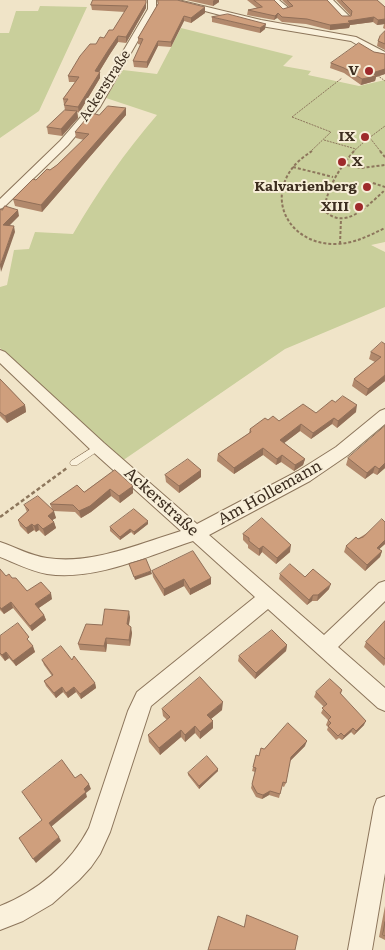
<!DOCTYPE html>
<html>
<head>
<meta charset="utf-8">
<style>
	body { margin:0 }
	canvas { display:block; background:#f0e4c8 }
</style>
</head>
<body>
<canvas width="385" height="950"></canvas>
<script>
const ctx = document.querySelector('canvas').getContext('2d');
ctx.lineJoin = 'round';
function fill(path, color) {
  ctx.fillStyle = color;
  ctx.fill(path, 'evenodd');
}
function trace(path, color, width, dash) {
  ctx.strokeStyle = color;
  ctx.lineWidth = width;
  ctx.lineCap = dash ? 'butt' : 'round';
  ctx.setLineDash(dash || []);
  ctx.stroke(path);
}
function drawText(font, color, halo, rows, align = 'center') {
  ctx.font = font + ' Literata,serif';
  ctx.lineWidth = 4;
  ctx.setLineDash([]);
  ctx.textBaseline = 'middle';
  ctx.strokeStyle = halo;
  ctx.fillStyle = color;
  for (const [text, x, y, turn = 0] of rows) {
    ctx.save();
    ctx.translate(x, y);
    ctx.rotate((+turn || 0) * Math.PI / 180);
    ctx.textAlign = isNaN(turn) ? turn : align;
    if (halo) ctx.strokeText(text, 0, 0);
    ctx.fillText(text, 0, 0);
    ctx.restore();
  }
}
const green = new Path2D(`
	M40,6L87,7L39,111L0,138V33H9L16,11H38Z
	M181,28L293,56L283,66L311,71L308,75L359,86L385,80V242L371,245L385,252V307L285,349L122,461L0,348V287L7,285L14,250L29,249L35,232L73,234C98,191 125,152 157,115L106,98L123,70L157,74Z`);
const pathFar2 = new Path2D(`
	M377,75L385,81
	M292,117L331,132L310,152
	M292,117L342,78
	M370,138L381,152
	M324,140L356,149
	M353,152L365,141L385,126`);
const pathFar1 = new Path2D(`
	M312,151C306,155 299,160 294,166C265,201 291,244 334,244C354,244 368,236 385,228
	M354,151C339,169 328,186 324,210C345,232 368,205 385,190
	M380,151L385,157
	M342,164L361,168L385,165
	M293,167L333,177
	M373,183L385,187
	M340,244L341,219`);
const path = new Path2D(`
	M0,517L67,468`);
const service = new Path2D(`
	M98,444L102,447L101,449L77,465H71L70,463L71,461Z`);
const minor = new Path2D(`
	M148,0H156V9L100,107L68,145L4,207L0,209V199L60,141L92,104L148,9Z
	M164,0H178L261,20L356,37L385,52V58L374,55L351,41L261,26Z
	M270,0H279L291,10L284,12Z
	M324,0H333L349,16V20H343Z
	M0,350L5,352L104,443L197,524L298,471L336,447L380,411L385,409V424L348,455L310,481L209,535L324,635L379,583L385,581V601L338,647L385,688V711L378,708L268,609L151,706L110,832L100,854L91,867L79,880L52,904L23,921L0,930V906C37,892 71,863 89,828L128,711L137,692L255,597L193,541C147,556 96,581 47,574C31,571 15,563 0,557V542C15,547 31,556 47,558C92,565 138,544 181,531L92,451L0,363Z
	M385,796V873L372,950H348L374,807L377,799Z`);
const wall = new Path2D(`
	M93,0L146,8L126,43L118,42L110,54L99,72L100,78L79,113L77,112L78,118L62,136L48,134L47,127L65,110L63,99L75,82H69L68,76L96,44L113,30L125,12L92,10L91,5Z
	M186,0H219V2L213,6Z
	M247,0H274L283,9L289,7L282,0H327L342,16H351L336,0H377L385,7V29L383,28L384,24L377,25L373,22L350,25L349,28L330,30L306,24L282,22L277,18L274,20L247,15L248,10L257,8Z
	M158,4L205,13L191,23L184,21L171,47L158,46L147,68L134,67L133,61L141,45L138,44V38Z
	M212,17L265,29L260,33L212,22Z
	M385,31V50L377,46L378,41Z
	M374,52L385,54V74L376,77L375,81L361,85L344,73L330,68L331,63Z
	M99,115H126L42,212L15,206L13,199L36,180L57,165L84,140L76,138L75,132Z
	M385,344V381L366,396L352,386L354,379L375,362L369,359L371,352Z
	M0,379L25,405L26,412L7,423L0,416Z
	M335,402L356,412L337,428L332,424L311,439L300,431L284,443L305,459L303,465L294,471L281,462L276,465L263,455L234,474L217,461L218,454L249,433L250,429L268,420L279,421L316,413Z
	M348,458L385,468L377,475L373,473L365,479L346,465Z
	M115,470L133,493L120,503L111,496L91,512L81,518L75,512L53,511L56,518L52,520L54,522L56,528L45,536L39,530L36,532L34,530L28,534L20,526L18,520L27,512L24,505L52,509L50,504L84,492Z
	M201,470V477L179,493L166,482L165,475Z
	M385,522V544L379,549L382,551L380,557L365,571L344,552L346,546Z
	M148,524L134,535L131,532L120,540L110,531V527Z
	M243,534L290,552L276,564L262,552L259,556L248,548V545L243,540Z
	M0,569L6,576L12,578L27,591L52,599L39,608L44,615L46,620L32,631L13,608L4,614L0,610Z
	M152,571L211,578V584L190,595L184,586L164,596L153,577Z
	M280,574L305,577L329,589L317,601H312L307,605L279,579Z
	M130,617L129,625L132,633L130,646L107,644L106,652L80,650L78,644L102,625Z
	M385,621V664L384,666L364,647L366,642Z
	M0,636L31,643V644L35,652L16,666L9,658L5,661L0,655Z
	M287,645L286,651L255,679L238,661L239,656Z
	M42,660H72L95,683L96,688L81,699L76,692L68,698L63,692L56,698L46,686L44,681L52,676L44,665Z
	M342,690L341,694L364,725L354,735L351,732L342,740L339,738L336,740L327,730L328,727L326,725L328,720L321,713L324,707L314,697L316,692Z
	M162,709L222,710L211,719L213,728L200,739L195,733L185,742L181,737L160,755L149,742L148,735L167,720L163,716Z
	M305,746L290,761L286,783L284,787L282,786L279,798L269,795L262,799L256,797L251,788L255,772L252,771L256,755L259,756L264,749Z
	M218,769V771L199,789L188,775V773Z
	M385,906V940L379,937Z`);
const shadedWall = new Path2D(`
	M146,0V8L126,43V37Z
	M214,0H219V2L213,6V1Z
	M205,7V13L191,23V18Z
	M278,13L277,18L274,20L275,16Z
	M184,16V21L171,47V42Z
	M374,17L373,22L350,25L349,28L330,30V25L348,21Z
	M385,19V24L377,25L378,20Z
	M266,24L265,29L260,33V28Z
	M118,36V42L110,54L96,77L95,71L109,49Z
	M158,41V46L147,68V62Z
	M385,69V74L376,77L375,81L361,85L362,79L372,73Z
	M100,72V78L79,113L78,107Z
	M126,108V115L42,212L41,205Z
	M77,111L78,118L62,136L61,129Z
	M18,210L19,216L4,231L3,225Z
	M14,226L15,232L1,272L0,266Z
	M385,375V381L366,396L368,389Z
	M25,405L26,412L7,423L5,416Z
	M357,405L356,412L337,428L338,421Z
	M334,418L332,424L311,439L313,433Z
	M301,424L300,431L279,447L280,440Z
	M263,448V455L234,474V468Z
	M282,455L281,462L276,465L277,459Z
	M305,459L303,465L294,471L295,465Z
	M385,463V468L377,475L379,469Z
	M375,466L373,473L365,479L367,473Z
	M201,470V477L179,493V486Z
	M133,486V493L120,503L119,496Z
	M110,489L111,496L91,512L81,518L79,511Z
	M54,511L56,518L49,522L48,516Z
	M148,521V524L134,535V532Z
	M54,522L56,528L45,536L43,529Z
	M32,524L34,530L28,534L26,528Z
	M38,524L39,530L36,532L34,526Z
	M130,529L131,532L120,540V537Z
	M385,540V544L375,553L377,548Z
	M291,545L290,552L276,564L277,558Z
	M263,546L262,552L259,556V549Z
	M382,551L380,557L365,571L367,565Z
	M151,571L152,574L135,580L134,577Z
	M211,578V584L190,595V589Z
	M184,579V586L164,596V589Z
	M331,584L329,589L317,601L318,595Z
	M51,593L52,599L37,609L35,604Z
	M313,595L312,601L307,605L309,600Z
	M11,602L13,608L4,614L1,609Z
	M129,611L130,617L128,630L127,624Z
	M44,615L46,620L32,631L30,626Z
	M131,627L132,633L130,646L129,640Z
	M106,638L107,644L106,652L104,646Z
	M287,645L286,651L255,679L256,673Z
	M33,646L35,652L16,666L13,661Z
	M6,652L9,658L5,661L2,655Z
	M95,683L96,688L81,699L80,694Z
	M62,687L63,692L56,698L54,693Z
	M74,687L76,692L68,698L66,693Z
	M223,702L222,710L207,722V715Z
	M213,721V728L200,739V732Z
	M366,721L364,725L354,735L356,731Z
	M195,726V733L185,742V735Z
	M353,728L351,732L342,740L344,736Z
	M181,730V737L160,755L159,748Z
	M307,741L305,746L290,761L291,757Z
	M218,769V771L199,789V786Z
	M89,784L91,789L86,793L87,797L51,827L49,823Z
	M270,791L269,795L262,799L263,795Z
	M59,837L61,841L36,863L33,859Z`);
const building = new Path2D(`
	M93,0H146V3L126,37L118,36L109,49L95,71L100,72L78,107L64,105L68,99H63L79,77L68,76L80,56L90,44H96L100,37L104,38L109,30H113L128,6L91,5Z
	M158,0H177L205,7L191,18L184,16L171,42L158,41L147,62L133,61L143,39L138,38L158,4Z
	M254,0H274L283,9L293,6L287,0H327L342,16H351L352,11L341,0H377L385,7V19L378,20L374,17L348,21L350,23L330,25L307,19L282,17L278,13L275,16L248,10L262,7Z
	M228,14L266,24L260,28L212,17Z
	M385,31V44L378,41L380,36Z
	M359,43L374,52L385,54V69L372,73L376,76L362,79L344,68L331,63Z
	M108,106L126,108L41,205L13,199L33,179L36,180L47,169L50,170L57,165L89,134L75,132L91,113L99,115Z
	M65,110L77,111L61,129L47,127Z
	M5,206L18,210L3,225L14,226L0,266V209L2,210Z
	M382,342L385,344V375L368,389L354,379L381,357L371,352Z
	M0,379L25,405L5,416L0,412Z
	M343,396L357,405L338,421L334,418L313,433L301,424L280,440L305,459L295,465L282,455L277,459L263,448L234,468L218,454L251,432L250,429L265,418L268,420L273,416L279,421L303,404L316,413L332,400L335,402Z
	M385,426V463L379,469L375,466L367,473L348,458Z
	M188,459L201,470L179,486L165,475Z
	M115,470L133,486L119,496L110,489L90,506L79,511L73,505L50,504L77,485L84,492Z
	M38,496L54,511L48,516L54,522L43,529L38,524L34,526L32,524L26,528L18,520L29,510L24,505Z
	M134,509L148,521L134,532L130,529L120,537L110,527Z
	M262,518L291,545L277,558L263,546L259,549L249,541V538L243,534Z
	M382,519L385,522V540L377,548L382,551L367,565L346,546L356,537L358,539L363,537Z
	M193,551L211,578L190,589L184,579L164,589L152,571Z
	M146,559L151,571L134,577L129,564Z
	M290,564L305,577L313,569L331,584L318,595H313L309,600L280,574Z
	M0,569L6,576L9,574L12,578H16L27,591L41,582L51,593L35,604L44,615L30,626L11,602L1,609L0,607Z
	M105,609L129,611L127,624L131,627L129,640L106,638L104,646L78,644L86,624L102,625Z
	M385,621V659L366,642Z
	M18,623L29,637L27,639L33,646L13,661L6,652L2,655L0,653V636Z
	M272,630L287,645L256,673L239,656Z
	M61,646L72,660L74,656L95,683L80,694L74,687L66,693L62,687L54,693L44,681L53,675L42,660Z
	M200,677L223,702L207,715L213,721L200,732L195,726L185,735L181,730L159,748L148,735L170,717L162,709Z
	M330,679L342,690L340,693L366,721L356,731L353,728L344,736L341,733L338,736L328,726L331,723L328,720L331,717L322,708L327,704L316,692Z
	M288,723L307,741L291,757L286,783L283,782L280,794L270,791L263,795L257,793L252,784L256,768L253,767L256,755L259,756L261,748L264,749Z
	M207,756L218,769L199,786L188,773Z
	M62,760L75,778L81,774L89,784L84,789L86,792L49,823L59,837L33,859L19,838L42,820L22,792Z
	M247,915L298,936L295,950H208L218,916L244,927Z
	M385,922V936L383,935Z`);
const markers = [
	[369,71,5,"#9e2a2b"],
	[365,137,5,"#9e2a2b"],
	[342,162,5,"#9e2a2b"],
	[367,187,5,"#9e2a2b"],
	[359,207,5,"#9e2a2b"]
];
const farPoinames = [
	["V",359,71],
	["IX",355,137],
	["X",352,162,"left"],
	["Kalvarienberg",357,187],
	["XIII",349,207]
];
const farStreetnames = [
	["Ackerstraße",105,86,-57]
];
const streetNames = [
	["Am Hollemann",270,493,-29],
	["Ackerstraße",161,502,42]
];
fill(green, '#c9cf9b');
trace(service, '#8d765c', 1);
trace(minor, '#8d765c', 2);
trace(pathFar2, '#8d765c', 1, [2, 1]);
trace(pathFar1, '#8d765c', 2, [3, 2]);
trace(path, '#8d765c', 2.5, [4, 2.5]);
fill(service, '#faf1dc');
fill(minor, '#faf1dc');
fill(wall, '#b2896c');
fill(shadedWall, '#916f58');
fill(building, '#cf9f7d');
trace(building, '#916f58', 1);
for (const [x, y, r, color] of markers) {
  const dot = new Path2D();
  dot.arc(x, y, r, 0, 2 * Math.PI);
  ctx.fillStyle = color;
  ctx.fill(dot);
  trace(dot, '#f7eed8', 2);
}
drawText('bold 14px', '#3d2e20', '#f7eed8', farPoinames, 'right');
drawText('14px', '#3d2e20', '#f7eed8', farStreetnames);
drawText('16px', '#3d2e20', '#f7eed8', streetNames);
</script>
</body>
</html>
